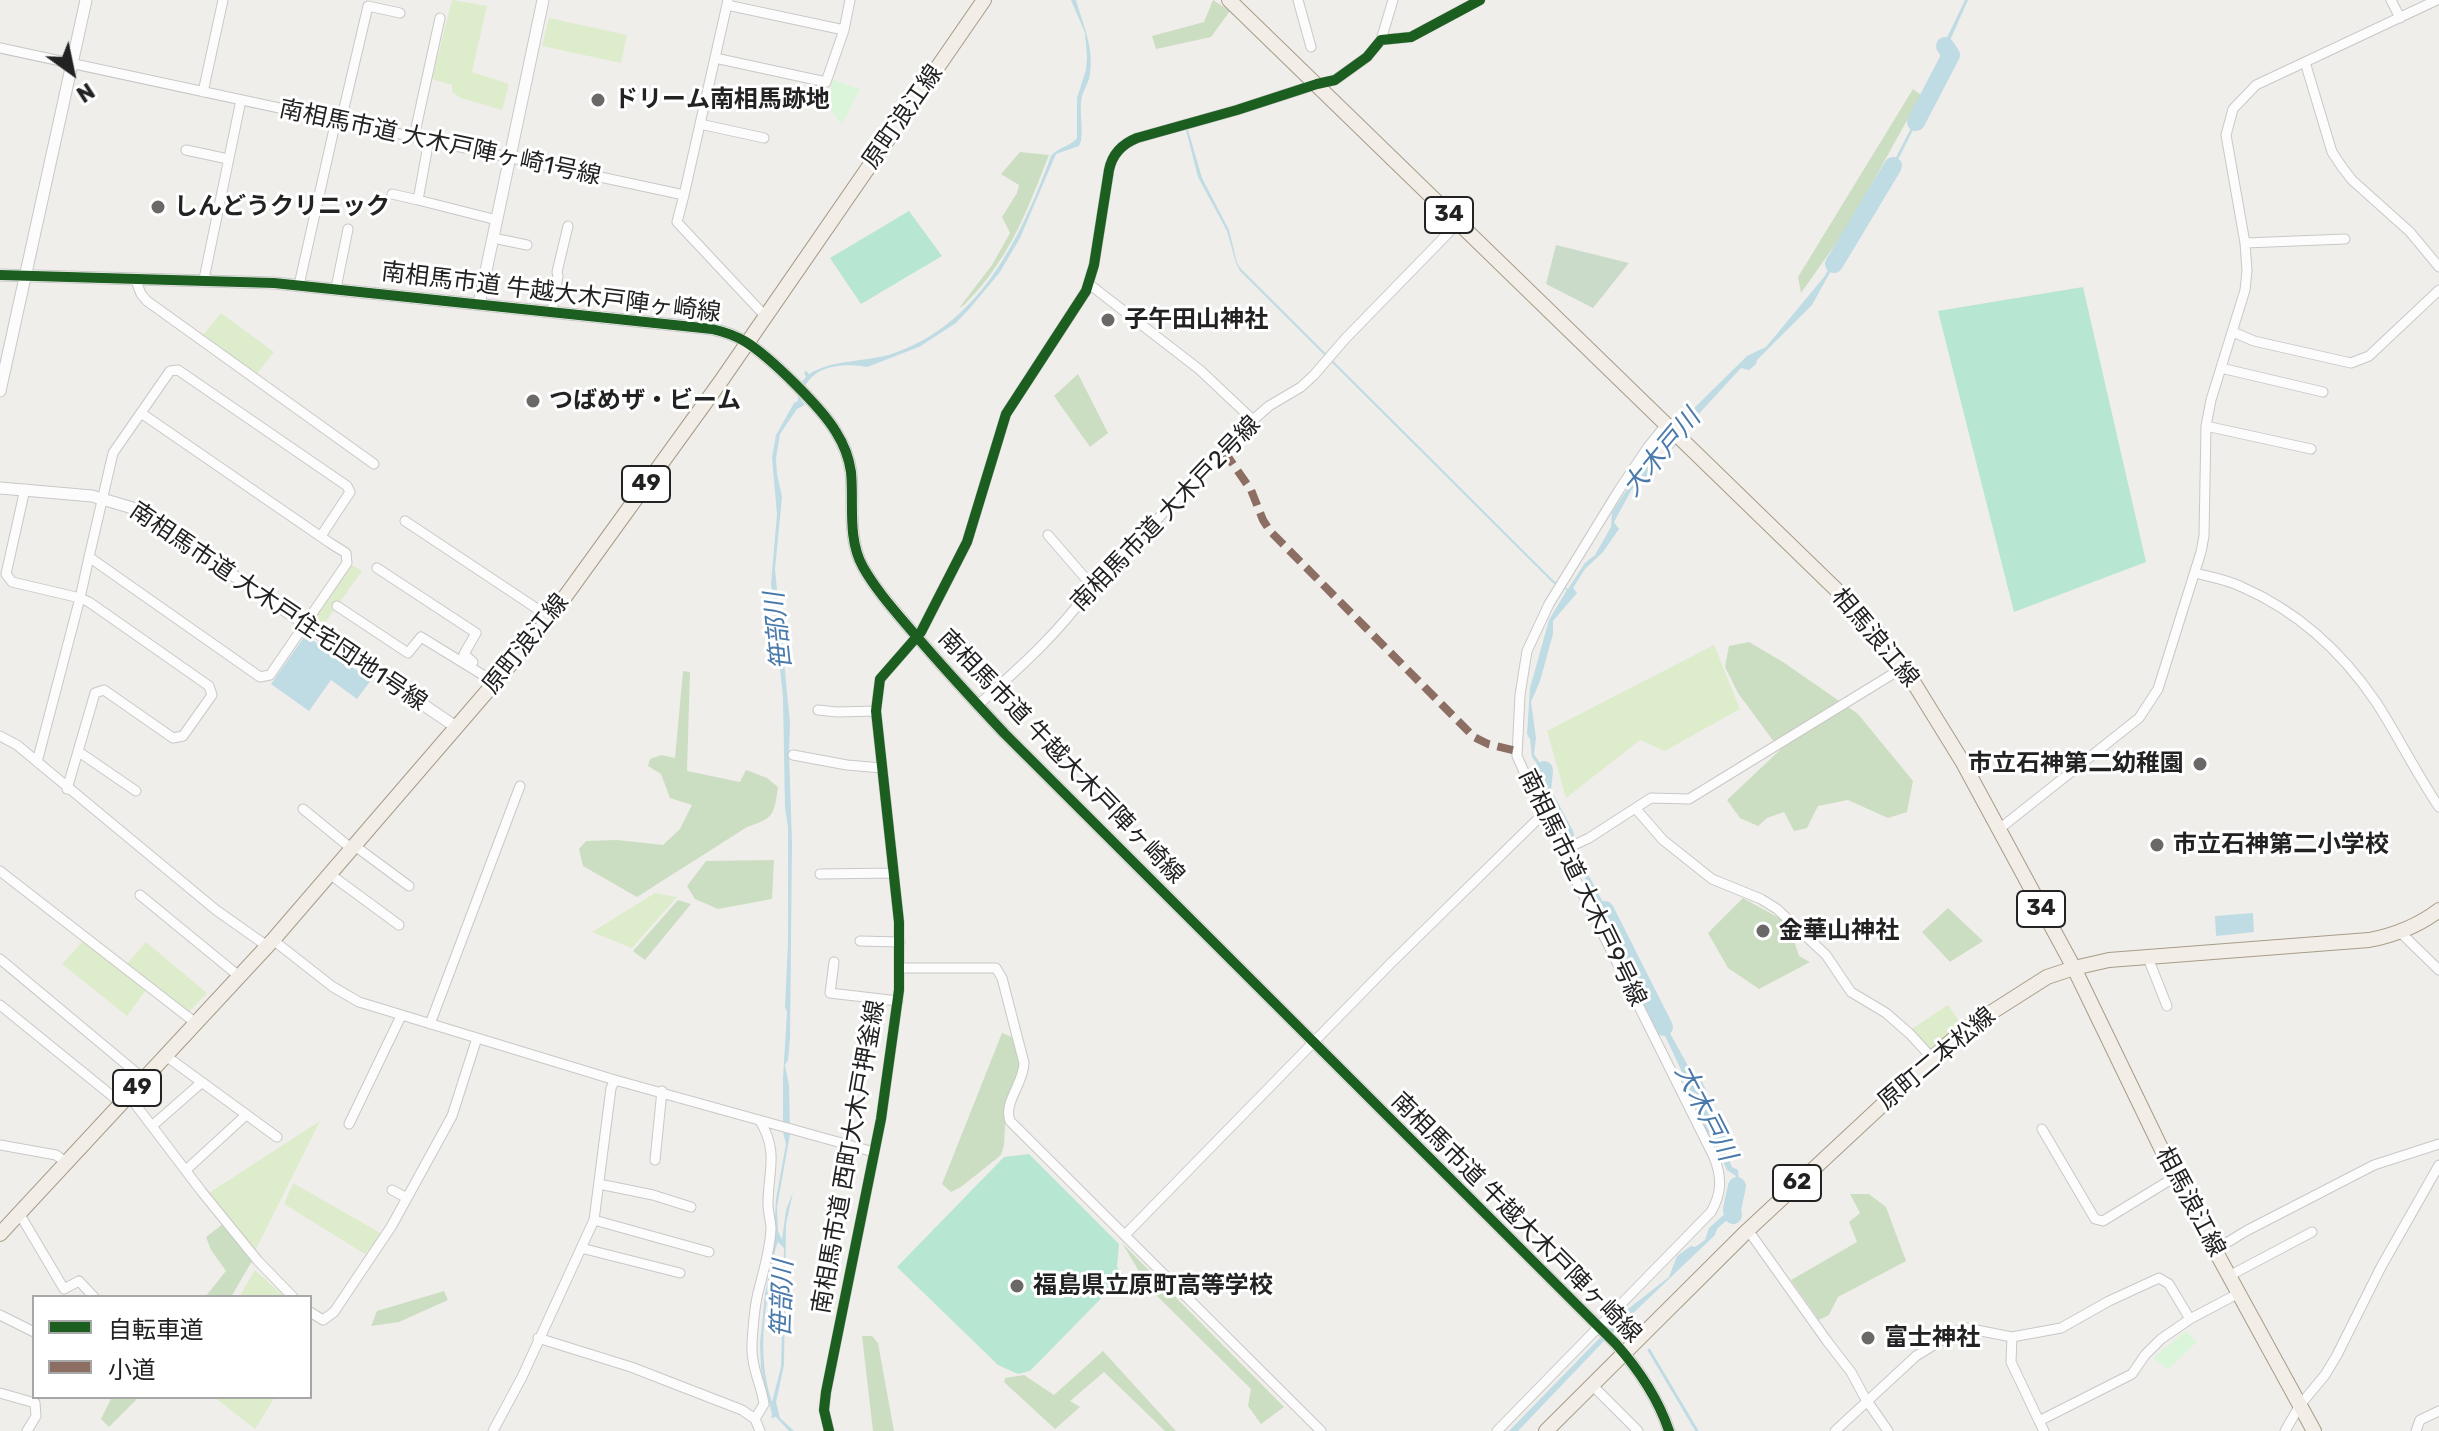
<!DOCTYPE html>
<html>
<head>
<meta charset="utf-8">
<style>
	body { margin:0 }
	#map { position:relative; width:2439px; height:1431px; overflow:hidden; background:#f0eeeb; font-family:Rubik,"Noto Sans JP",sans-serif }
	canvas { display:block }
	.legend { position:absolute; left:32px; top:1295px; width:280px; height:104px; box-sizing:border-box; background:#fff; border:2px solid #a7a7a7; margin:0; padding:10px 14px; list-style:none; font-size:24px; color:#222 }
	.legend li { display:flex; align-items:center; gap:16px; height:40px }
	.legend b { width:40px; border:2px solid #a7a7a7 }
	.north { position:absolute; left:32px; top:32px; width:80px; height:80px; -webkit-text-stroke:6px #fff; paint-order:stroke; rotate:147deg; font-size:22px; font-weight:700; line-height:32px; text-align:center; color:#222 }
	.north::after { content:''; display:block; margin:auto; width:28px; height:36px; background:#222; clip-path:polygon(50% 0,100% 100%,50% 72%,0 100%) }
</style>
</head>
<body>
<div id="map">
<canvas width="2439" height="1431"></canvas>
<ul class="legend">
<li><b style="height:10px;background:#1b5e20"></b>自転車道</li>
<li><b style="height:10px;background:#8d6e63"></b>小道</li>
</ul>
<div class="north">N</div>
</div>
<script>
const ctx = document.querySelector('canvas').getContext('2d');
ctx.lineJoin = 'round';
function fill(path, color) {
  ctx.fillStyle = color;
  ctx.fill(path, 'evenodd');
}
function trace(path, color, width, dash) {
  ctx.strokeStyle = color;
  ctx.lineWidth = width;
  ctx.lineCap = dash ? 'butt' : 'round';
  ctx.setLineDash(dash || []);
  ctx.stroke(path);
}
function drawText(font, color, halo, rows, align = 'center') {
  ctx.font = font + ' Rubik,"Noto Sans JP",sans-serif';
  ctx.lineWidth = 6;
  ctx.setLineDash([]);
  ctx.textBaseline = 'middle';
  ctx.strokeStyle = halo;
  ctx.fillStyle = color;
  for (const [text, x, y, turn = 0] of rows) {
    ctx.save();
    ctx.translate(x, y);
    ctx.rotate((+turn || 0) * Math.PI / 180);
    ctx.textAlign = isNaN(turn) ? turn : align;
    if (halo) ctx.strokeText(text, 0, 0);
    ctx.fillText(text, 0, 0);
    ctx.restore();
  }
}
const grass = new Path2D(`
	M452,0L487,6L472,72L509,84L502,110L461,98L452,92V85L432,79Z
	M549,18L627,35L621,63L542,46Z
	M221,313L274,352L256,375L202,336Z
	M352,565L362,571L322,627L316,624V616Z
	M1714,645L1740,709L1665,751L1640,740L1566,798L1547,731Z
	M655,893L677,897L632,948L592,932Z
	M83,941L146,990L127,1016L62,964Z
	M146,942L207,993L188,1013L126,965Z
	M1948,1005L1962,1025L1932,1050L1910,1030Z
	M320,1121L255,1251L209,1193Z
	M293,1183L382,1234L365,1254L284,1204Z
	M255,1270L285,1297H239Z
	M214,1397H275L255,1429Z`);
const forest = new Path2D(`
	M1213,0L1230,11L1211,37L1156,49L1152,36L1204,22Z
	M1913,89L1921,95L1849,225L1801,293L1798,277Z
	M1020,152L1049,155C1033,195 1018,237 992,272C984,284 974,294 964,305L959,308L992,265L1010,233L1002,217L1017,193L1019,185L1001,174Z
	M1078,374L1108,433L1090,447L1054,396Z
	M1749,642L1783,662L1858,714L1913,781L1907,812L1888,818L1848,800L1818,806L1807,828L1794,831L1784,812L1767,818L1758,826L1740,818L1727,800L1780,750L1738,693L1725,667L1729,646Z
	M683,671L690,672L687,771L740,782L746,770L767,778L778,787C774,814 775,818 747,827L637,897L583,866L579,849L586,841L617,840L663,845L680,829L692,805L670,798L661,774L648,766L650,759L661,755L675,758Z
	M774,860L772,899L718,909L695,899L687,886L706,861Z
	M1743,898L1788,923L1799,956L1810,962L1759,989L1728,968L1708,933Z
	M678,900L691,904L645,960L633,951Z
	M1948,908L1983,941L1950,962L1922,932Z
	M1002,1033L1015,1038L1022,1062L1006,1105L1004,1145L1001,1155L961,1187L951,1192L942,1184Z
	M1850,1194H1869L1886,1207L1906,1261L1838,1297L1829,1315L1819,1320L1791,1280L1857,1242L1849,1222L1860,1213Z
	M223,1224L252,1261L231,1297H205L226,1271L211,1250L206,1237Z
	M1122,1243L1284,1407L1261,1424L1248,1406L1251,1389L1149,1288Z
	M444,1291L448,1300L399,1322L371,1326L377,1311Z
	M862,1336H872L878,1343L894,1431H873Z
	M1103,1351L1176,1431H1165L1104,1372L1070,1401L1080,1407L1055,1429L1004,1382L1005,1378L1024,1375L1054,1395Z
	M112,1397L138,1398L109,1427L101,1419Z`);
const cemetery = new Path2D(`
	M1556,245L1629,263L1593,308L1546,284Z`);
const park = new Path2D(`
	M833,80L860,89L842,124L824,103Z
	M2186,1331L2197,1342L2168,1369L2153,1358Z`);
const pitch = new Path2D(`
	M909,211L942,256L861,304L830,258Z
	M2083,287L2146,562L2014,612L1938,311Z
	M1029,1154L1119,1244L1117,1267L1124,1275L1030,1371L1018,1374L998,1365L897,1267L1004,1157Z`);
const water = new Path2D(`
	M1071,0H1076C1083,25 1094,47 1090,74C1089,84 1081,92 1081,103C1080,116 1083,128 1081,141L1079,146L1056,154L1020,238L1000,272L971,307L956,323L919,347L867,367C840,362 805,366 801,400L805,405L797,409L780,434L776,458L777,474L782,497L775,569L790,723L789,753L792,843L790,1038L788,1060L785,1065L789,1085L790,1134L777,1207L778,1231L782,1240L786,1210L793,1192L786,1224L784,1365L776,1402L780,1418L794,1431H789L776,1417L771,1418L772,1414L761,1369L760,1343L765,1295L773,1252L776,1199L786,1144L783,1132V1078L787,1012L785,1007L788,943V827L785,808L783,697L771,584L777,514L772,458L776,435L794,403L798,401L799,385L806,377L804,372L806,371L809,374C835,358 869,363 897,352C982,321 1022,235 1051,156C1058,147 1070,147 1077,138V98L1086,70L1087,56L1085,33ZM778,1242L784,1248L781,1367L772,1402C758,1359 763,1316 772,1273C773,1262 774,1251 778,1242Z
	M1965,0H1968L1948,45L1951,55L1871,213L1848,240L1812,305L1757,360L1756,364L1749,370L1741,368L1683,431L1678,443L1656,467L1646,481L1632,489L1614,522L1619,529L1603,552L1585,569L1573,588L1577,593L1553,621V634L1540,681L1531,702L1536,738L1534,754L1545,771L1543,788L1607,910L1626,956L1651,994L1648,1001L1656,1008L1697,1082L1704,1114L1713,1122L1732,1167L1738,1170C1740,1186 1738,1207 1727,1220C1721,1226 1717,1226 1715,1235L1604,1341L1518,1431H1509L1628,1309L1669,1277L1677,1256L1691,1246L1695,1247L1705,1240L1709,1228L1729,1210L1736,1176L1727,1170L1669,1044L1540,789L1542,771L1532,757L1530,739L1527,734L1530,688L1549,620L1567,590L1553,583L1240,271L1236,263L1227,231L1198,177L1186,130H1188L1202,178L1229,230L1237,263L1241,269L1554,581L1568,589L1585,563L1595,555L1611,527L1612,512L1632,482L1639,478L1649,465L1663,455L1673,442L1661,445L1686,416L1747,356L1766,347L1824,277L1858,217L1868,212L1949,54L1947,51L1942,52L1941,50Z
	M308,637L371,680L357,699L331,680L309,711L271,684L304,637Z
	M2253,913L2254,932L2216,936L2215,916Z`);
const stream = new Path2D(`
	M1649,1350L1697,1431`);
const river = new Path2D(`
	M1916,122L1951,55L1945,46
	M1834,264L1893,166
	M1544,770L1542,792L1565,835
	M1605,910L1664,1027
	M1692,1081L1718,1138
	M1733,1215L1732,1209L1737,1186`);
const minor = new Path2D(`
	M1298,0L1311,47
	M2391,0L2400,18
	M844,30L850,0
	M1381,40L1393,0
	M0,48L684,195L728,0
	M715,58L826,82L844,30L727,5
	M2305,62L2332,152L2342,167L2352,180L2410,232L2439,267
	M203,92L223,0
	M341,121L368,6L400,13
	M700,124L764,138
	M414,137L440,18
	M429,140L418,200L497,220
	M186,150L228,159
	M392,194L418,200
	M684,195L677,222L766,317
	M493,238L527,245
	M2245,243L2345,239
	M135,278L141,294L147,301L374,464
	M204,279L241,100
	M1089,284L1200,370L1253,420
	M299,285L336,120
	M336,288L348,229
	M552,311L558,276L557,272L568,226
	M2233,332L2254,341L2351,363L2369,356L2439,290
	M2221,368L2323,392
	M141,413L330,543L346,553L347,563L270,675L260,677L89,557L113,453L170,371L178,370L347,486L350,492L321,536
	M2206,426L2311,449
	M25,489L6,574L12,582L80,598L89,557
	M405,521L551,618
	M1048,535L1093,587
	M377,568L476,633L464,654L473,662
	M2195,573C2211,577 2228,580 2242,587C2297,611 2342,652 2376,702C2398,736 2416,773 2439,807
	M337,606L408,653L421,637L496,683
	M978,705C1017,670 1059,633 1089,590L1253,420L1269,406L1301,387L1314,375L1345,339L1457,224
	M818,710L837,712L876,711
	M0,736L17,745L216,910L267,946
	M79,752L136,791
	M793,755L847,765L882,768
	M37,762L80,598L89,602L209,686L212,695L183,736L173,738L104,690L95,693L67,789
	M303,809L352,849
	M1636,809L1663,840L1712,879L1761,899L1777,909L1826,955L1851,992L1886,1013L1910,1034L1932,1058
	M1998,830L2139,718L2158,689L2201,552L2204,536L2206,426L2211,400L2245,290L2247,271L2245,243L2226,135L2233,109L2256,85L2437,0
	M355,846L409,886
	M1561,851L1589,838L1651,798L1689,799L1904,667
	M0,871L197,1024
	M820,874L894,873
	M331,875L399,925
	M140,895L240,977
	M2400,932L2439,970
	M273,940L333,987L359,1002L615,1080L611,1088L594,1220L522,1377L493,1431
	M860,941L900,942
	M2148,958L2167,1006
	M0,959L145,1080
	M834,962L830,993L898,1001
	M900,968H996L1002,978L1024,1063C1024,1083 1003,1102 1010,1121L1321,1431
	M0,1005L122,1104
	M430,1024L520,786
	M166,1056L277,1137
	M615,1080L874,1152
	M129,1096L202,1192L258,1261L293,1297
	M349,1124L401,1016
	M152,1126L201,1083
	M2042,1129L2095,1219L2103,1221L2175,1177
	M0,1145L56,1155L67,1163
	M655,1160L662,1091
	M186,1170L246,1115
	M599,1184L653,1195L691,1207
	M392,1190L407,1198L452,1116L477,1038
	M19,1213L64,1289L79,1281L94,1297
	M594,1220L709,1252
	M1748,1230L1827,1341L1851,1372L1865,1398L1888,1431
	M1125,1235L1391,963L1543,814
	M581,1248L680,1273
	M2215,1250L2246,1231L2374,1165L2439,1144
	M2229,1276L2312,1232
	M310,1312L323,1320L334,1312L391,1227L407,1198
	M0,1315L34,1332
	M538,1338L631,1367L742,1410L755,1419L760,1431
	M1592,1385L1638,1431
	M0,1393L35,1403L36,1416L27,1431
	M755,1419L764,1404C761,1383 751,1368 752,1344C753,1327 754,1306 759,1289C764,1269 770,1250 771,1229C771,1221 768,1213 768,1204C768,1172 779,1152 760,1121
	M2039,1421L2011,1362L2012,1337L2061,1328L2109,1301L2159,1278L2169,1284L2190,1319
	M829,1431L824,1410L826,1392L881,1119L899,990V922L876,711L880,679L921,632L967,542L1006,414L1086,291L1094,265L1109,170C1112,155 1122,144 1137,138L1237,110L1317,84L1335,80L1367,57L1381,40L1411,37L1480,0
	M1497,1431L1711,1212C1722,1193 1722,1177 1714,1157L1543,814L1517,756L1520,695L1527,651L1549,604L1619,490L1648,447L1665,426
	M1835,1431L1916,1356L1955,1332L1966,1328L2012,1337
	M2044,1431L2039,1421L2132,1374L2145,1355L2161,1339L2190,1319L2239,1293
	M2285,1431L2300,1405L2325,1375L2337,1355L2381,1267L2439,1165
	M2416,1431L2420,1420L2439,1411`);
const tertiary = new Path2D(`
	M0,275L274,283L712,329C725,332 735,335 746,342C770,357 822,408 836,432C843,443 849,458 851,472C854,502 847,539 863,567C876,590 894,610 911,630C941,665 973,700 1005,734L1616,1344C1639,1370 1658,1398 1669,1431
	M479,304L543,0
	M0,391L86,0
	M0,488L92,496L136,509L456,727`);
const primary = new Path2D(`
	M1229,0L1850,603L1879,634L1904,667L1962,761L2074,968L2175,1177L2314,1431
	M0,1234L273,940L546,623L721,381L984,0
	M1546,1431L1748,1230L1950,1042L1970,1026L2047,977L2074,968L2109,960L2369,940C2395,935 2418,926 2439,910`);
const quiet = new Path2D(`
	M1224,451L1251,490L1263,520L1270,531L1474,737L1488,744L1517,751`);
const cycleway = new Path2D(`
	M0,275L274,283L712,329C725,332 735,335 746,342C770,357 822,408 836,432C843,443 849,458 851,472C854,502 847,539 863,567C876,590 894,610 911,630C941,665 973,700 1005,734L1616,1344C1639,1370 1658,1398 1669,1431
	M829,1431L824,1410L826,1392L881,1119L899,990V922L876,711L880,679L921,632L967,542L1006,414L1086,291L1094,265L1109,170C1112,155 1122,144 1137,138L1237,110L1317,84L1335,80L1367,57L1381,40L1411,37L1480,0`);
const markers = [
	[598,100,8,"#6a6968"],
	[158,207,8,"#6a6968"],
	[1108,320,8,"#6a6968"],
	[533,401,8,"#6a6968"],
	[2200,764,8,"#6a6968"],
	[2157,845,8,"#6a6968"],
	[1763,931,8,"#6a6968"],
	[1017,1286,8,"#6a6968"],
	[1868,1338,8,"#6a6968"]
];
const shields = [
	[1449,215,48],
	[646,484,48],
	[2041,909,48],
	[137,1088,48],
	[1797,1183,48]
];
const shieldNames = [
	["34",1449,215],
	["49",646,484],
	["34",2041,909],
	["49",137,1088],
	["62",1797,1183]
];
const poiNames = [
	["ドリーム南相馬跡地",614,100],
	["しんどうクリニック",174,207],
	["子午田山神社",1124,320],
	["つばめザ・ビーム",549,401],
	["市立石神第二幼稚園",2184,764,"right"],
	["市立石神第二小学校",2173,845],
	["金華山神社",1779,931],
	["福島県立原町高等学校",1033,1286],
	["富士神社",1884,1338]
];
const streetNames = [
	["原町浪江線",903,117,-55],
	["南相馬市道 大木戸陣ヶ崎1号線",440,143,12],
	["南相馬市道 牛越大木戸陣ヶ崎線",551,293,7],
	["南相馬市道 大木戸2号線",1166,514,-46],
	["南相馬市道 大木戸住宅団地1号線",278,607,34],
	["相馬浪江線",1875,638,50],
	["原町浪江線",526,644,-51],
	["南相馬市道 牛越大木戸陣ヶ崎線",1061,757,46],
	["南相馬市道 大木戸9号線",1582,888,64],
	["原町二本松線",1937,1059,-40],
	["南相馬市道 西町大木戸押釜線",849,1157,-80],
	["相馬浪江線",2190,1202,62],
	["南相馬市道 牛越大木戸陣ヶ崎線",1516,1218,45]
];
const waterNames = [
	["大木戸川",1662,453,-50],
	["笹部川",779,631,-96],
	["大木戸川",1705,1113,63],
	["笹部川",783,1299,-88]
];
fill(grass, '#ddeccb');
fill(forest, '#cbdec1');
fill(cemetery, '#cadbca');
fill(park, '#daf5da');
fill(pitch, '#b7e6d2');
fill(water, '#bfdbe3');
trace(stream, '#bfdbe3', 3);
trace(river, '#bfdbe3', 18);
trace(minor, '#c9c8c7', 11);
trace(tertiary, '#c9c8c7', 13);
trace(primary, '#a79c86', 16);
trace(minor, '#fdfcfc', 9);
trace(tertiary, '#fdfcfc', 11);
trace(primary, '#f3ede7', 14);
trace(quiet, '#8d6e63', 8, [16, 8]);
trace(cycleway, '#1b5e20', 10);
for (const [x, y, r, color] of markers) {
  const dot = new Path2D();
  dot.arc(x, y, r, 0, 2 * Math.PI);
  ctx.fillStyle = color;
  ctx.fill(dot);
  trace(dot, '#fff', 3);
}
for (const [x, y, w] of shields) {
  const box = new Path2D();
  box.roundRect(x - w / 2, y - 18, w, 36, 6);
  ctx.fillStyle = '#fff';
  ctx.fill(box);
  trace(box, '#222', 2);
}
drawText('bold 22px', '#222', null, shieldNames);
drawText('bold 24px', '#222', '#fff', poiNames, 'left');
drawText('24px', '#222', '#fff', streetNames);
drawText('italic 26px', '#4a7aab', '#fff', waterNames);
</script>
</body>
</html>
